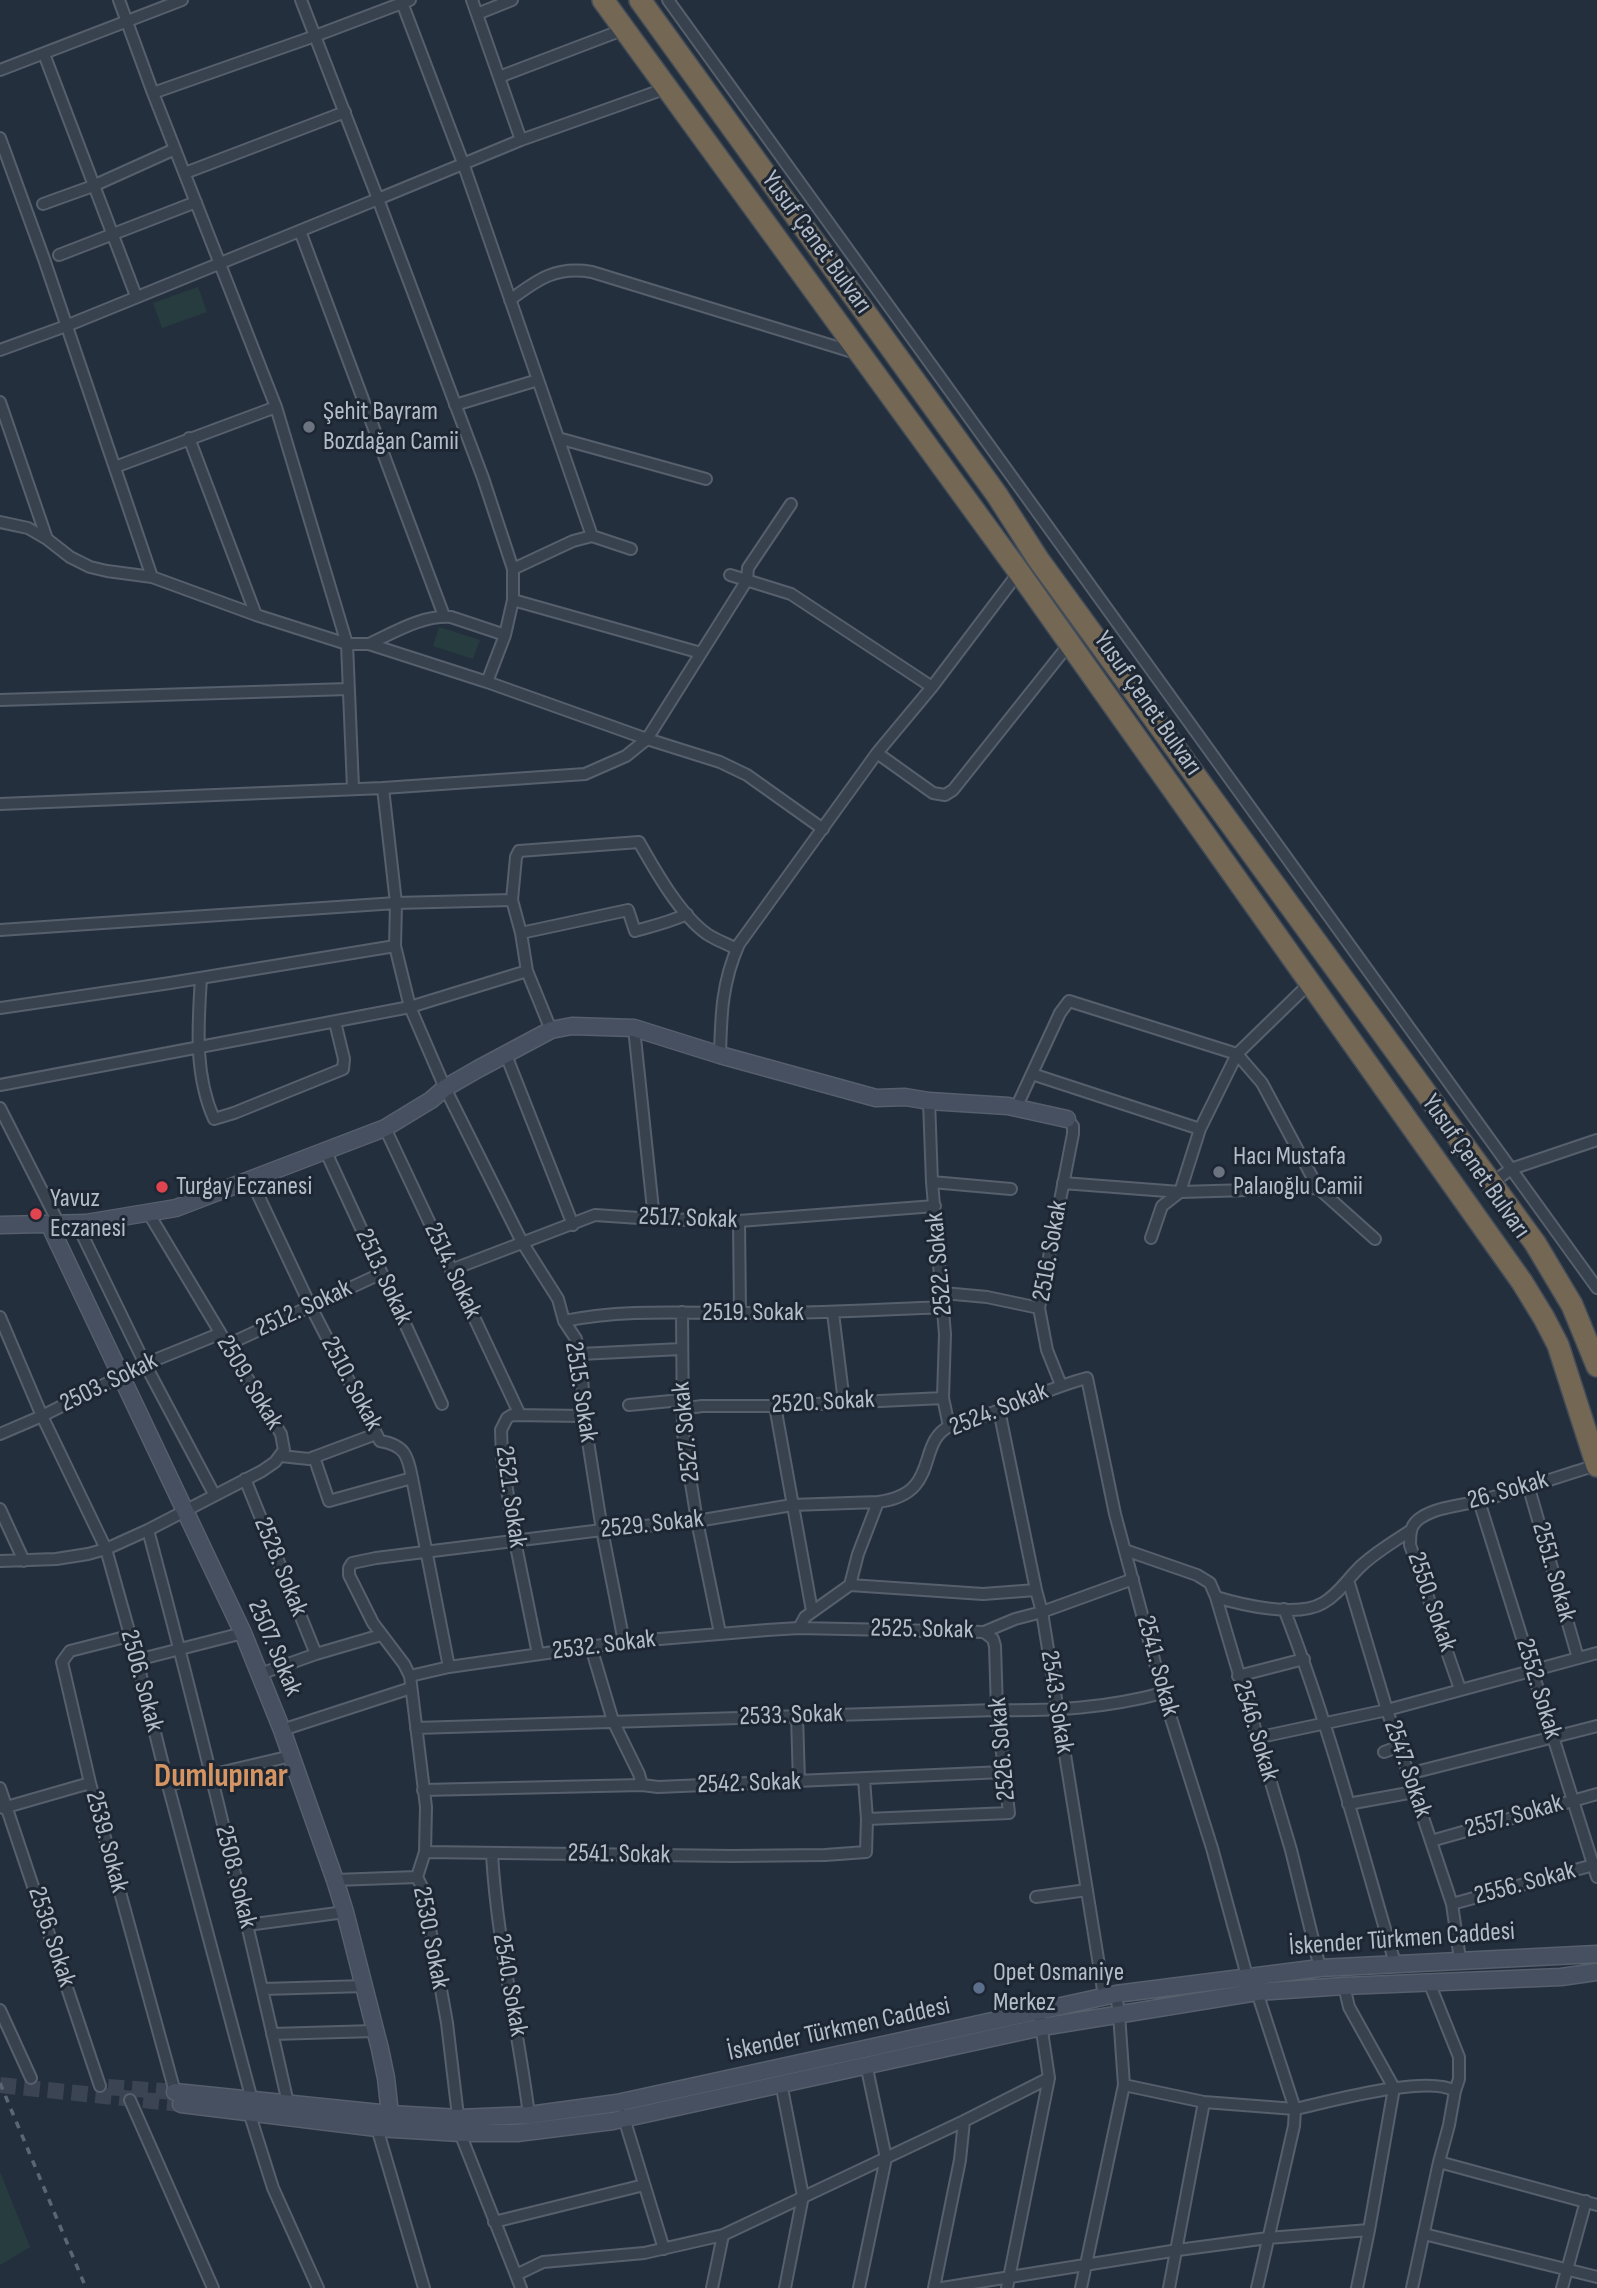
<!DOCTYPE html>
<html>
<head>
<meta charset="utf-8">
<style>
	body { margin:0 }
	canvas { display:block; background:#242f3e }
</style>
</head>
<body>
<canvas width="1597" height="2288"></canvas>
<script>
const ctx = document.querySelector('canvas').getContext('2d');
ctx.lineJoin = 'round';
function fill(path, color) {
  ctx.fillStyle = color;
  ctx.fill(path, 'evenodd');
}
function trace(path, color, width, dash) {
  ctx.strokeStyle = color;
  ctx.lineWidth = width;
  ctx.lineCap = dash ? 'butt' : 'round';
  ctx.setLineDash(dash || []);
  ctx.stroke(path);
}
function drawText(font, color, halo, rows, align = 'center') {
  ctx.font = font + ' "Sofia Sans Condensed",sans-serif';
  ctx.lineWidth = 6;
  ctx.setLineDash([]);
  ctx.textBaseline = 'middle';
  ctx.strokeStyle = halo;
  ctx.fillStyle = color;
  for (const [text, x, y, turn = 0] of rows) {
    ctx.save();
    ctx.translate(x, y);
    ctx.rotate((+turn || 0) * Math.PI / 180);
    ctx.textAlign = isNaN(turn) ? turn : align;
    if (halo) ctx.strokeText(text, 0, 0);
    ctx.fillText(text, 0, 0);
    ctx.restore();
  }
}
const green = new Path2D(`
	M198,287L207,312L162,328L153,303Z
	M439,627L480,640L473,659L433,646Z
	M0,2172L30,2247L0,2265Z`);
const secondaryTunnel = new Path2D(`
	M0,2085L181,2104
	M108,2087L175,2092`);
const street = new Path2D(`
	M119,0L153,93L276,407L347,644L353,788
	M401,0L463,163L592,536
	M472,0L521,140
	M668,0L1597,1288
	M477,14L512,0
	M44,54L136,296
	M0,70L182,0
	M499,77L625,29
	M153,93L315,36L410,0
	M0,138L44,259L152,577
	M185,173L345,112
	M43,204L93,186L175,149
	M300,231L444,616
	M59,255L196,202
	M510,300C538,279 556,266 592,272L856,353
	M0,350L66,326L378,199L301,0
	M0,402L47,539
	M455,405L538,380
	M189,438L256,615
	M558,438L706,479
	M115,467L276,407
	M0,522L28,528L47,539L70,557L90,567L107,571L152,577L256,615L347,644H369L487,682L647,739L720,762L747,775L823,829
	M513,569L573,541L592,536L631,549
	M730,575L791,594L932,687
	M513,600L701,653
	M369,644C395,632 422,615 451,617L505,635
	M487,682L505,635L513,600V569L483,478L378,199L521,140L667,88
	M0,700L348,689
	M877,753L933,793L945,795L953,790L1070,643
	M383,788L396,903L395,946L410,1007L445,1088L522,1242L558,1299L564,1321L576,1339L582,1372L584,1416L602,1530L624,1642
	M0,804L383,788L585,774L626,756L647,739L747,580L748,568L791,504
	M0,930L396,903L512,900
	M521,933L628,910L635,931C653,926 670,922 687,914
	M201,978C198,1025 194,1074 214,1119L234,1113L343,1069L344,1059L335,1022
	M0,1008L170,983L395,946
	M634,1028L654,1219
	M551,1030L527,971L521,933L512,900L516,857L519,851L639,842C655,870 680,915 707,934C716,940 727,944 737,949
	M506,1055L573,1225
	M720,1055C721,1014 722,982 739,944L877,753L932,687L1019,572
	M1032,1074L1200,1129
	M0,1085L410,1007L527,971
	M929,1101L932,1182L945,1334L943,1398L949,1426
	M0,1108L59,1224
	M1016,1108L1060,1013L1069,1001L1237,1054L1262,1083L1318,1188
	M385,1128L520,1415
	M325,1150L442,1404
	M251,1180L310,1305L380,1441C405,1445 408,1456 412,1478L449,1667
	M932,1182L1011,1189
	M1063,1183L1180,1192L1318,1188L1375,1239
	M1492,1183L1511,1169L1597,1140
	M739,1221L740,1313
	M77,1224L145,1364L214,1494
	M1151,1238L1162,1206L1180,1192L1200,1129L1237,1054L1311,982
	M451,1270L595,1215L654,1219L739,1221L935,1206
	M943,1293L987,1297L1039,1308
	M682,1312L683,1433L697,1521L720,1633
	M833,1313L844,1402
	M0,1317L42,1416L106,1549L137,1660L168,1785L252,2100L249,2112L273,2188L318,2288
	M564,1321C625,1309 679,1313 740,1313C808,1314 876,1310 944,1307
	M227,1345L380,1274
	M580,1354L681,1349
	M1061,1385L1047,1350L1039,1308L1073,1134V1126L1067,1119
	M629,1405L681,1400
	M775,1406L812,1611
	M681,1409L702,1406H775L943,1398
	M999,1410L1036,1590L1042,1612L1104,1996
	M0,1434L42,1416L145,1364L219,1334
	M281,1456L309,1459L376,1434
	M314,1457L329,1501L412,1478
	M245,1479L316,1654
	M1528,1485L1578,1658
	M1479,1501L1597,1877
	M0,1509L24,1561
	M148,1530C199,1720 245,1911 288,2103
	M1125,1550L1197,1575L1210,1583L1216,1597L1291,1850L1320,1968
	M0,1561L56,1559L88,1554L106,1549L148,1530L262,1471L275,1462L284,1450L281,1434L149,1214
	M1348,1580L1387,1710L1452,1904L1460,1959
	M850,1585L983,1594L1036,1590
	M1216,1597C1242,1605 1298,1618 1323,1603C1339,1594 1348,1578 1361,1566C1376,1552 1393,1542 1410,1531
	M1284,1609C1329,1724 1360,1845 1395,1963
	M799,1628L805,1617L850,1585L858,1554L878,1502C942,1494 915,1443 950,1426C961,1420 974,1419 986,1415C1020,1403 1052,1387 1087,1378L1115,1514L1163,1693L1212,1848L1247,1976
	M129,1636L70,1651L62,1662L90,1783L175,2092
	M591,1647L613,1721L639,1774L642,1785L658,1787L1004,1772
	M538,1654L515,1541L502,1457L501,1430L507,1418L512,1415L584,1416
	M137,1660L243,1633
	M260,1674L316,1654L381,1635
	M410,1676L449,1667L624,1642L767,1630L799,1628L984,1632L1015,1619L1042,1612L1133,1579
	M1238,1676L1304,1659
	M1460,1689L1410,1545C1410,1533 1410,1524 1422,1517C1438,1507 1459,1506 1478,1501C1518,1491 1557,1477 1597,1465
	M797,1716L799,1782
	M416,1728L997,1710C1056,1711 1106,1708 1163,1693
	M282,1730L411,1688
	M1256,1738L1387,1710L1597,1653
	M1384,1752L1400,1746
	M1408,1774L1597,1726
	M168,1785L291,1756
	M0,1788L100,2086
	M423,1790L642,1785
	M1348,1804L1414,1792
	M3,1808L90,1783
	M867,1819L1009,1813L997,1710L995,1646L993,1639L984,1632
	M1431,1841L1597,1794
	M425,1852L733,1856L825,1855L866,1852L867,1819L864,1779
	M492,1854C497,1942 518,2028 529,2115
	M335,1880L417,1877
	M1036,1897L1087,1890
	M1452,1904L1597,1864
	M247,1925L345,1912
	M1429,1982L1459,2057V2079L1455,2091
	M1344,1986L1349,2007L1394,2088L1369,2230
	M263,1989L365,1986
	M1257,1992L1295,2109C1328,2102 1427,2074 1455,2091L1449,2125L1439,2162L1412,2288
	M1116,1994L1119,2014L1124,2085L1204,2102L1295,2109L1294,2126L1257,2288
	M0,2010L31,2078
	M1039,2011L1049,2078
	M272,2034L375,2031
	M781,2083L803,2196L785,2288
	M130,2100L213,2288
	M623,2115L664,2249
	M380,2124L377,2128L424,2288
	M1439,2162L1597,2205
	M494,2222L644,2185
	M1424,2234L1597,2277
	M516,2275L460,2133L447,2023L423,1889L417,1877L425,1852L426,1807L410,1676L404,1664L373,1623L349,1575V1568L352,1563L376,1558L602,1530L697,1521L792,1505L878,1502
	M521,2288L516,2275L543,2262L644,2253L723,2235L964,2121L1049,2078L1007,2288
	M712,2288L723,2235
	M859,2288L886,2158L866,2064
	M934,2288L960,2160L964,2121
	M942,2288L1178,2250L1268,2238L1369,2230L1357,2288
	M1081,2288L1124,2085
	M1169,2288L1204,2102
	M1562,2288L1586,2201`);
const secondary = new Path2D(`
	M49,1224L243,1633L282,1730L335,1880L345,1912L380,2049L386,2078L390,2114
	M0,1225L86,1223L176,1208L385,1128L431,1100L445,1088L478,1069L551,1030L572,1026L634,1028L720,1055L876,1098L905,1097L929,1101L1008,1106L1067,1119
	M175,2092L390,2114L459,2118L529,2115L617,2103L1116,1994L1320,1968L1597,1954
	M181,2104L377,2128L460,2133H517L613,2121L1042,2027L1257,1992L1344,1986L1561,1977L1597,1972`);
const highway = new Path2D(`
	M603,0L1019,572L1522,1282L1544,1318L1558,1345L1597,1466
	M640,0L997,495L1038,559L1535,1243L1572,1305L1597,1366`);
const rail = new Path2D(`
	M0,2083L86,2288`);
const markers = [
	[309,427,7,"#6b7280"],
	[1219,1172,7,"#6b7280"],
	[162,1187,7,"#e0444e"],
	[36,1214,7,"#e0444e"],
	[979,1988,7,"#5c6f8a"]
];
const streetNames = [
	["Yusuf Çenet Bulvarı",816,243,54],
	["Yusuf Çenet Bulvarı",1147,704,55],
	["Yusuf Çenet Bulvarı",1475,1167,55],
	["2517. Sokak",688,1219,2],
	["2516. Sokak",1051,1251,-80],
	["2522. Sokak",940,1264,-95],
	["2514. Sokak",452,1271,65],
	["2513. Sokak",383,1277,65],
	["2512. Sokak",304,1309,-25],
	["2519. Sokak",753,1313],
	["2503. Sokak",109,1383,-26],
	["2509. Sokak",249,1383,59],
	["2510. Sokak",351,1384,62],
	["2515. Sokak",580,1392,81],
	["2520. Sokak",823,1403,-3],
	["2524. Sokak",999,1410,-22],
	["2527. Sokak",687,1432,-96],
	["26. Sokak",1508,1491,-16],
	["2521. Sokak",510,1497,82],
	["2529. Sokak",652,1525,-6],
	["2528. Sokak",280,1567,68],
	["2551. Sokak",1553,1572,74],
	["2550. Sokak",1431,1602,71],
	["2525. Sokak",922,1630,1],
	["2532. Sokak",604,1646,-7],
	["2507. Sokak",274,1648,67],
	["2541. Sokak",1157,1666,75],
	["2506. Sokak",141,1681,75],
	["2552. Sokak",1538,1689,73],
	["2543. Sokak",1056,1702,81],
	["2533. Sokak",791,1716,-2],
	["2546. Sokak",1255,1731,73],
	["2526. Sokak",1003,1749,-95],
	["2547. Sokak",1407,1769,71],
	["2542. Sokak",749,1784,-2],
	["2557. Sokak",1514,1817,-16],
	["2539. Sokak",106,1842,75],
	["2541. Sokak",619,1855,1],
	["2508. Sokak",235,1877,76],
	["2556. Sokak",1525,1884,-15],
	["2536. Sokak",51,1937,72],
	["2530. Sokak",430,1938,79],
	["İskender Türkmen Caddesi",1402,1940,-4],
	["2540. Sokak",509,1985,80],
	["İskender Türkmen Caddesi",839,2030,-12]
];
const poiNames = [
	["Şehit Bayram",323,412],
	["Bozdağan Camii",323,442],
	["Hacı Mustafa",1233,1157],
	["Palaıoğlu Camii",1233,1187],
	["Turgay Eczanesi",176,1187],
	["Yavuz",50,1199],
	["Eczanesi",50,1229],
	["Opet Osmaniye",993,1973],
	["Merkez",993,2003]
];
const districtNames = [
	["Dumlupınar",221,1778]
];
fill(green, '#263c3f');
trace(secondaryTunnel, '#3a4453', 16, [16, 8]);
trace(street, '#565f6c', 14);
trace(secondary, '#565f6c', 19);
trace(highway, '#434c59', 24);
trace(street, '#38414e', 10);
trace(secondary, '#465061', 16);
trace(highway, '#746855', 21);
trace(rail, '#5a6575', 3.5, [7, 7]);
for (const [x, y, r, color] of markers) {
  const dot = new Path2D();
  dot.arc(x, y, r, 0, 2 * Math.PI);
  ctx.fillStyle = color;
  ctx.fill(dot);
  trace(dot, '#1d2633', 2.5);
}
drawText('26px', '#b4bcc9', '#1d2633', streetNames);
drawText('26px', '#b4bcc9', '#1d2633', poiNames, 'left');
drawText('bold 33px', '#d59563', '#1d2633', districtNames);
</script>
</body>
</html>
